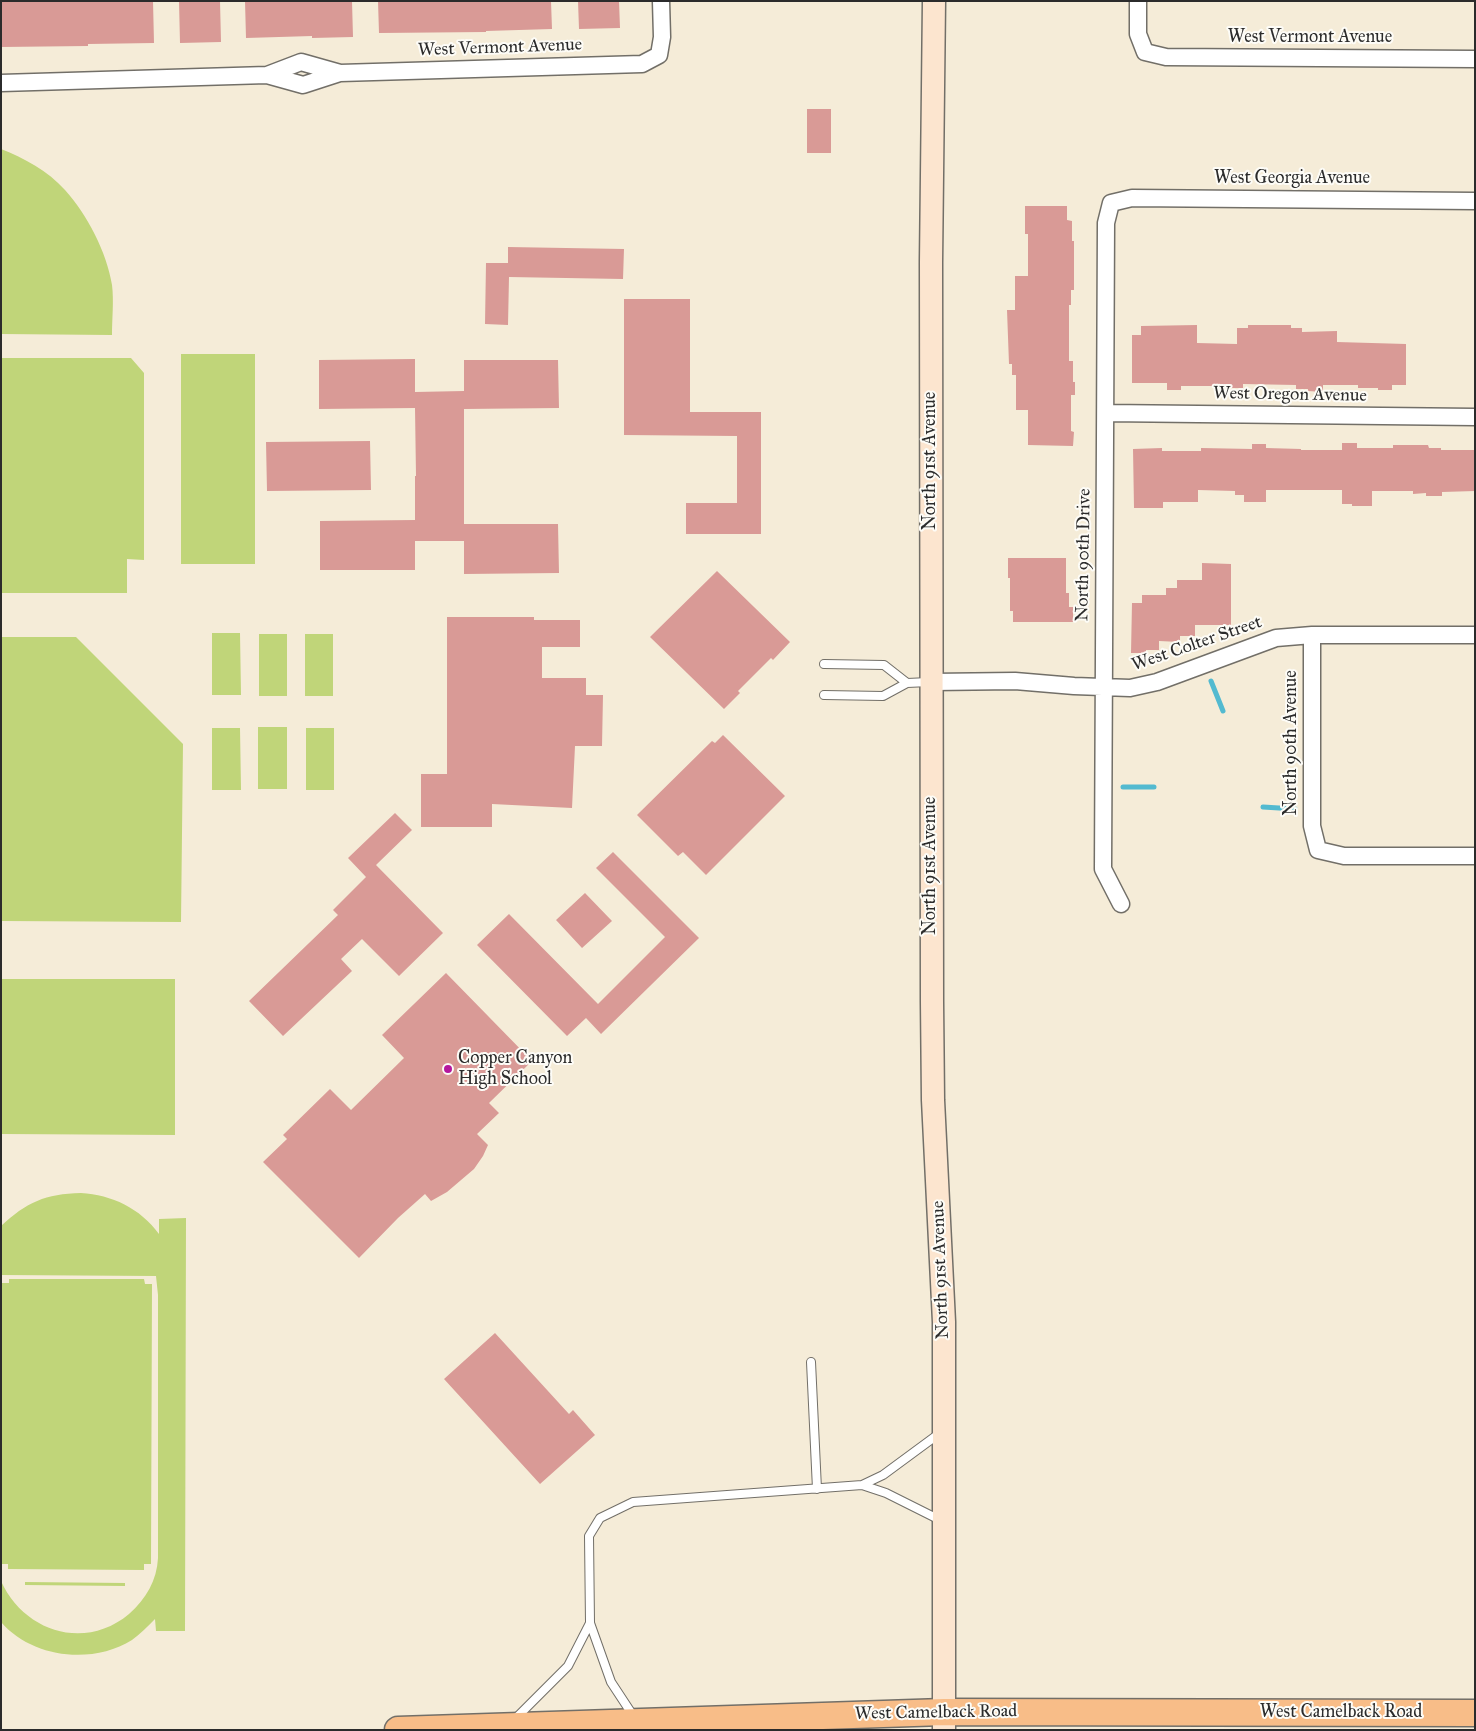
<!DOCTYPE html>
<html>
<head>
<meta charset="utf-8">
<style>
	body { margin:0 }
	#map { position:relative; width:1476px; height:1731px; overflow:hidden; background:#f5ecd8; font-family:"IM FELL Great Primer",serif }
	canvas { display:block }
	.frame { position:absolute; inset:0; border:2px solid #2b2b2b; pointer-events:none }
</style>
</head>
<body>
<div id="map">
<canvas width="1476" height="1731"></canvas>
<div class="frame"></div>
</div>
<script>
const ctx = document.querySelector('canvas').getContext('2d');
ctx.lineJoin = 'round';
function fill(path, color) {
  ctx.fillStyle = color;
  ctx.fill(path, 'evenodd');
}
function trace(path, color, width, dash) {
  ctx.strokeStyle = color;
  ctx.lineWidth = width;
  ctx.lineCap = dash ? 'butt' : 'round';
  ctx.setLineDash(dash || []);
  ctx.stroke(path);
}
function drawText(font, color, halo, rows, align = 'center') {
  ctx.font = font + ' "IM FELL Great Primer",serif';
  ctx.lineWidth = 4;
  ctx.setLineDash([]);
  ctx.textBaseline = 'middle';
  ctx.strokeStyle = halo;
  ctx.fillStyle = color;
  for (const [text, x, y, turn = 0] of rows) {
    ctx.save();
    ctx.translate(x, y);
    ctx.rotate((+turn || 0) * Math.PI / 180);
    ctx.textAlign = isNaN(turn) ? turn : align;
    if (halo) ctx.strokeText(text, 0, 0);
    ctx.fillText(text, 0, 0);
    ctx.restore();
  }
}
const green = new Path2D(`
	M1,149C24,158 48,171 65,190C87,214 107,253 112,285C114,301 112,319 112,335L1,334Z
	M181,354H255V564H181Z
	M1,358H131L144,373V560L127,559V593H1Z
	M212,633H240L241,695H212Z
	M259,634H287V696H259Z
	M305,634H333V696H305Z
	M1,637H76L183,744L181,922L1,921Z
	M258,727H287V789H258Z
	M212,728H240L241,790H212Z
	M306,728H334V790H306Z
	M1,979H175V1135L1,1134Z
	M81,1193C112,1195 140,1208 159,1234V1219L186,1218L185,1631H156L155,1619C148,1626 140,1634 132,1640C92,1665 32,1658 1,1622V1581C24,1632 85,1651 129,1614C146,1599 157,1580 158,1558V1295L156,1276L1,1275V1226C27,1202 45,1194 81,1193Z
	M9,1279H144L145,1284H152L151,1564H144V1570L8,1569V1564H1V1283H9Z
	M25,1582L125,1583V1586L25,1585Z`);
const stream = new Path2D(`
	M1211,681L1223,711
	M1123,787H1154
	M1263,807L1295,809`);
const building = new Path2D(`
	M1,1H153L154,43L88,44V46L1,47Z
	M179,1H220L221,42L180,43Z
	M245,1H352L353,37L312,38V36L246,38Z
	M378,1H551L552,29L486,31V32L379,33Z
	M578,1H619L620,28L579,29Z
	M807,109H831V153H807Z
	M1025,206H1067V220L1072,221V241H1074V290H1071V305H1069V361H1073V382H1075V395H1071V431L1074,432L1073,446L1028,445V410H1016V375H1012V364H1009L1007,310H1015V276H1028V234H1025Z
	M508,247L624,249L623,279L509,277L508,325L485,324L486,263H508Z
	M624,299H690V412H761V534H686V503H737V436L624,435Z
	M1197,325V343L1237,344V328H1248V325H1291V328H1302V332L1337,331V342L1406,344V385H1392V390H1378V388H1358V385H1323V392L1308,391V389H1296V385L1243,384V388H1215V386H1181V390H1167V383H1132V335H1141V326Z
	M415,359V392L464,391V360H558L559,408L464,409V524H558L559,573L464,574V541H415V570H320V521L415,520V476H416L415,408L319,409V360Z
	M370,441L371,490L267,491L266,442Z
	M1342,443H1357V448H1393V445H1428L1429,448H1441V450H1475V491L1442,492V496H1426V493L1413,494V491H1372V506H1352V504H1342V490H1266V502H1244V495H1235V491L1198,490V502H1163V508H1134L1133,449L1162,448V451H1201V448L1252,449V444H1266V448L1301,449V450H1342Z
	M1008,558H1066V593H1069V607H1073V622H1013V611H1010V578H1008Z
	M1202,563L1231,564V625H1195V636H1180V642L1159,641V650H1146V653H1131L1132,603H1142V595H1166V588H1177V580H1202Z
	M717,571L790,642L773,660L771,658L738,691L740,693L724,709L650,637Z
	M447,617H534V620H580V647H542V678H586V695H603L602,746H575L572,808L492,804V827H421V774H447Z
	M723,735L785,796L706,875L683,852L678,856L637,815L712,741L715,743Z
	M395,813L412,830L376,865L443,933L399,976L362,939L341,959L352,971L283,1036L249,1001L338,915L333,910L366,877L348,858Z
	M613,852L699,938L601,1034L586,1018L567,1036L477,945L509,914L598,1004L665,937L596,868Z
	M585,893L612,921L582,948L556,920Z
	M446,973L532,1061L489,1103L499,1113L477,1134L488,1145L483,1156L474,1169L447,1192L431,1201L425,1194L398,1218L359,1258L263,1162L287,1139L283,1135L330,1089L351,1110L404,1058L382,1035Z
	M495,1333L569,1414L573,1410L595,1435L540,1484L444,1379Z`);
const service = new Path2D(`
	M824,664L884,665L907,683
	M824,695L883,696L907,683L929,682
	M811,1362L817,1489
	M940,1520L886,1493L862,1485L883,1475L940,1433
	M634,1717L611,1682L590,1623L589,1536L600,1518L633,1502L862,1485
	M514,1720L568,1666L590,1623`);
const minor = new Path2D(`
	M1138,1V34L1145,52L1166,57L1475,59
	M267,75L301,62L340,73L642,64L659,55L662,37L661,1
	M1,83L267,75L303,85L340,73
	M1106,413L1475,417
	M1312,635V826L1318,850L1344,856H1475
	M932,682L1015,681L1074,686L1130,688L1157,682L1276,638L1312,635H1475
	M1121,904L1103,869L1106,223L1111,203L1132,198L1475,201`);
const secondary = new Path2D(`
	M934,1L931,262L932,1002L933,1100L944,1322V1730`);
const primary = new Path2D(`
	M398,1730L944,1712L1475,1713`);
const markers = [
	[448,1069,5,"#b5179e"]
];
const streetNames = [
	["West Vermont Avenue",1310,38],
	["West Vermont Avenue",500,48,-2],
	["West Georgia Avenue",1292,179],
	["West Oregon Avenue",1290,395,1],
	["North 91st Avenue",931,461,-90],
	["North 90th Drive",1084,555,-89],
	["West Colter Street",1197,644,-19],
	["North 90th Avenue",1292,743,-90],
	["North 91st Avenue",931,866,-90],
	["North 91st Avenue",941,1270,-92],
	["West Camelback Road",936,1713,-1],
	["West Camelback Road",1341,1713]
];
const poiNames = [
	["Copper Canyon",458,1059],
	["High School",458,1080]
];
fill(green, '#c0d579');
trace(stream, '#53bad0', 5);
fill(building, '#d99a96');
trace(service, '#726f68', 10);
trace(minor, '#726f68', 19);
trace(secondary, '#726f68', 25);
trace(primary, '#726f68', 29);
trace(service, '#fff', 8);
trace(minor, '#fff', 16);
trace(secondary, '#fce5cf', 22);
trace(primary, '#f8bd88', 26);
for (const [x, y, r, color] of markers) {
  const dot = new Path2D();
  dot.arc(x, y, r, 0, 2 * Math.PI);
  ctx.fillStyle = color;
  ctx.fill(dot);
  trace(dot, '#fdfcf7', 2);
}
drawText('18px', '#2b2b2b', '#fdfcf7', streetNames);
drawText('18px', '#2b2b2b', '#fdfcf7', poiNames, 'left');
</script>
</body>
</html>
